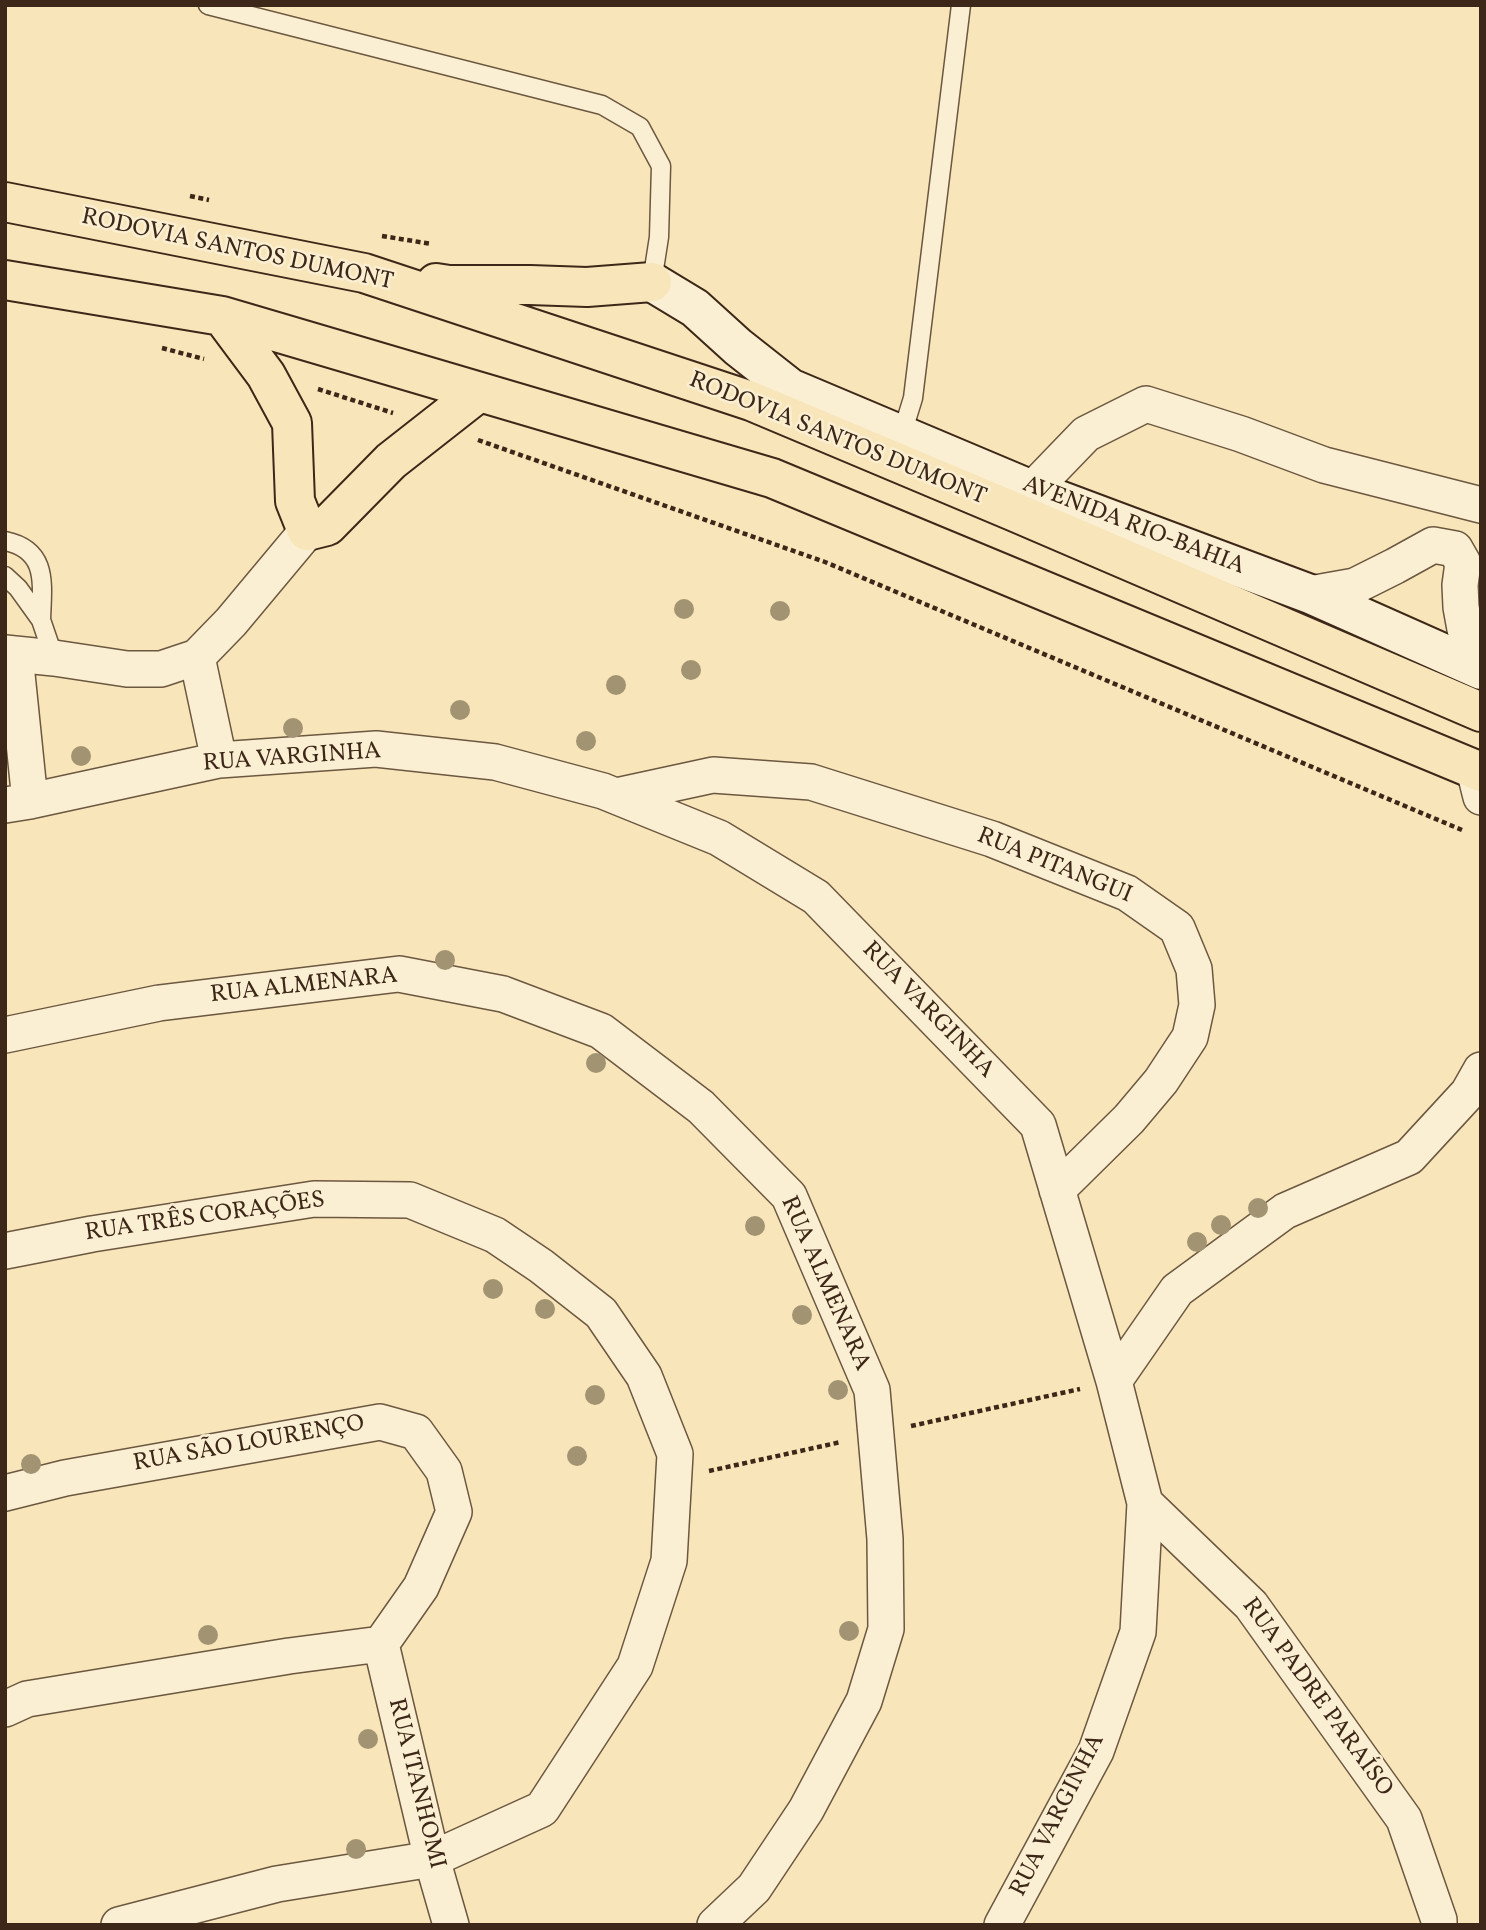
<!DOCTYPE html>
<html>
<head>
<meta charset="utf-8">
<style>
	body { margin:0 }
	#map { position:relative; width:1486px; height:1930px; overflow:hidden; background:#f8e6ba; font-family:Vollkorn,serif }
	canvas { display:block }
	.frame { position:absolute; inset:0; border:7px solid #3d2718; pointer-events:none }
</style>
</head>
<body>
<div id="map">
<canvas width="1486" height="1930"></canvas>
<div class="frame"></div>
</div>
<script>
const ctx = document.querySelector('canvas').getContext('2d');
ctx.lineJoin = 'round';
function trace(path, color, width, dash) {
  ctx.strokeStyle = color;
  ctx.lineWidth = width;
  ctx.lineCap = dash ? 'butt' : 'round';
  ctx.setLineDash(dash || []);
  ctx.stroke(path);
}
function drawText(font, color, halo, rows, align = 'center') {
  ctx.font = font + ' Vollkorn,serif';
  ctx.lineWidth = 5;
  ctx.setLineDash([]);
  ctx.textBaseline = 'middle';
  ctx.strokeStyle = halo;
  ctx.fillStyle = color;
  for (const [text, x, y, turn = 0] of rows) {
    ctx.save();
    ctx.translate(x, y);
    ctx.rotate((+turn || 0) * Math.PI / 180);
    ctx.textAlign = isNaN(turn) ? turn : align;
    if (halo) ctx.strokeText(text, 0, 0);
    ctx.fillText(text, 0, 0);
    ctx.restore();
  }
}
const path = new Path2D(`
	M190,196L209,200
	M382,236L432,244
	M162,348L204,359
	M318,389L393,413
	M478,440L825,562L1462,830
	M911,1426L1080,1389
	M709,1471L841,1442`);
const lane = new Path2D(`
	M208,5L602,105L640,127L661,166L659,237L652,282
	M901,437L913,398L961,5
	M5,541C49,550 42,585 41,620
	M5,576L18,588L41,620L54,658`);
const street = new Path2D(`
	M1015,512L1032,490L1086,434L1146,404L1241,434L1324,465L1481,505
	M1455,549L1463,563L1460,585L1461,607L1465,629L1479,669
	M1310,594L1355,586L1395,566L1433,545L1455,549
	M5,653L54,658L127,669H161L197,657L231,622L307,531
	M15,655L30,801
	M197,657L219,760
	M1474,769L1481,797
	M616,796L713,775L811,782L992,839L1127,893L1177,928L1194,969L1197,1005L1190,1037L1161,1081L1129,1119L1057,1190
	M5,805L30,801L219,760L376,749L495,762L603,791L719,838L816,897L1038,1125L1114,1381L1145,1503L1138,1632L1096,1751L1002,1925
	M5,1035L159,1003L399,974L503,994L601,1031L701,1107L789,1196L872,1390L885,1539L886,1629L864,1701L806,1810L754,1888L715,1925
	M5,1251L92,1234L314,1199L410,1200L495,1235L541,1266L601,1313L644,1376L675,1454L669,1561L635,1666L542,1809L432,1859L277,1884L119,1925
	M1114,1381L1177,1290L1285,1211L1409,1157L1468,1093L1481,1070
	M5,1493L65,1478L380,1422L416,1432L444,1471L454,1512L421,1587L381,1644L289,1656L27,1699L5,1709
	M1145,1503L1251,1605L1404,1819L1439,1920V1925
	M381,1644L432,1859L451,1925`);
const secondary = new Path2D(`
	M652,282L695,308L738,347L790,388L1032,490L1310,594L1481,670`);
const highway = new Path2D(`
	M5,202L364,273L751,401L1015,512L1481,712
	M5,280L222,316L772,478L1481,772
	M436,283L449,285H530L587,287L652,282
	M222,316L266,375L292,423L295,501L307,531L327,526L391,461L479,392`);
const trees = [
	[684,609],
	[780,611],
	[691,670],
	[616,685],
	[460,710],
	[293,728],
	[586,741],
	[81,756],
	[445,960],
	[596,1063],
	[1258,1208],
	[1221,1225],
	[755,1226],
	[1197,1242],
	[493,1289],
	[545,1309],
	[802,1315],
	[838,1390],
	[595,1395],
	[577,1456],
	[31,1464],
	[849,1631],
	[208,1635],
	[368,1739],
	[356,1849]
];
const streetNames = [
	["RODOVIA SANTOS DUMONT",237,251,12],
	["RODOVIA SANTOS DUMONT",837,440,22],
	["AVENIDA RIO-BAHIA",1133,527,21],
	["RUA VARGINHA",292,759,-4],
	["RUA PITANGUI",1054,867,22],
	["RUA ALMENARA",304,987,-6],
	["RUA VARGINHA",927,1011,46],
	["RUA TRÊS CORAÇÕES",205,1218,-8],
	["RUA ALMENARA",824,1284,66],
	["RUA SÃO LOURENÇO",249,1445,-10],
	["RUA PADRE PARAÍSO",1316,1698,54],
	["RUA ITANHOMI",415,1784,76],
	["RUA VARGINHA",1059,1816,-63]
];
trace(lane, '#6c5740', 21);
trace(street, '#6c5740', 38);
trace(secondary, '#3d2718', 42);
trace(highway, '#3d2718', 42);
trace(path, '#3d2718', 4.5, [5, 3.5]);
trace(lane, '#faefd2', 18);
trace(street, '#faefd2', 35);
trace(secondary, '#faefd2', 38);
trace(highway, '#f8e6ba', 38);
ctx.fillStyle = '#a29372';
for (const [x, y] of trees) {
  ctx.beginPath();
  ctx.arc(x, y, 10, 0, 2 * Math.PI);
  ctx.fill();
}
drawText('24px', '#3d2718', '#faefd2', streetNames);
</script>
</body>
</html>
